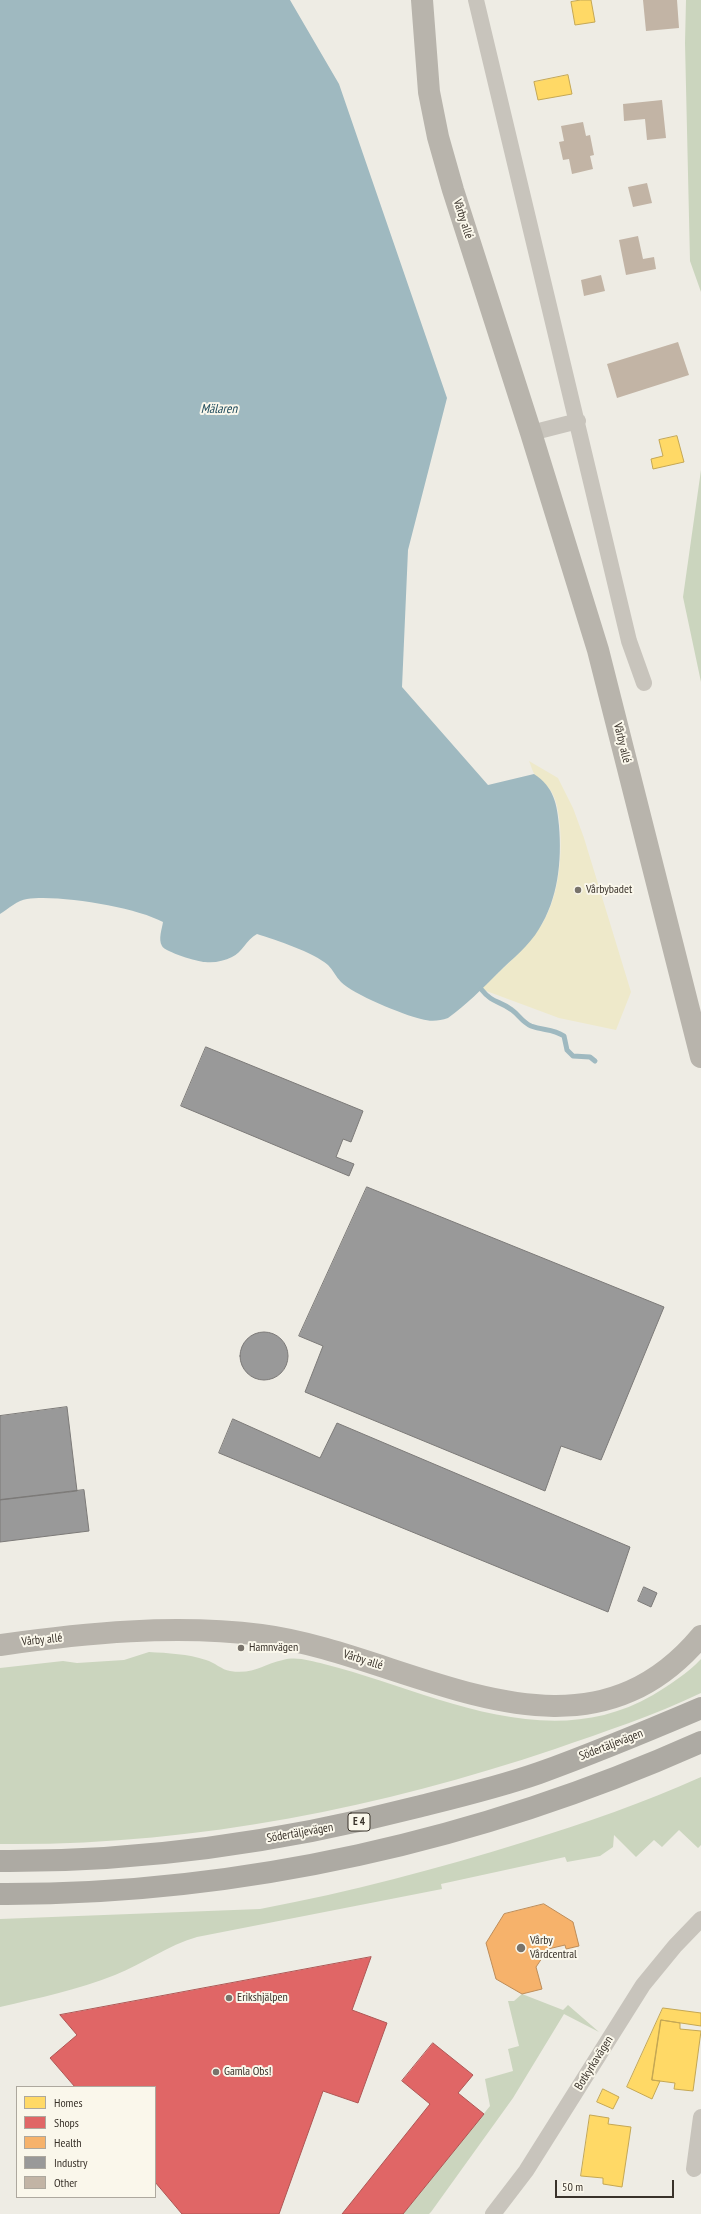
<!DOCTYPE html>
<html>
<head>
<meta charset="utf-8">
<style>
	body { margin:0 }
	#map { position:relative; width:701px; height:2214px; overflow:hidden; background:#eeece4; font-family:"PT Sans Narrow",sans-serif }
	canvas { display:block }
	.legend { position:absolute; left:16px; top:2086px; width:140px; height:112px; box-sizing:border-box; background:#faf7eb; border:1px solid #ada89e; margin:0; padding:5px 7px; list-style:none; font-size:12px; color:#39322a }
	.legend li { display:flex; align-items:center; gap:8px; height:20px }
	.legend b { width:20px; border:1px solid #ada89e }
	.scale { position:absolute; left:555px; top:2180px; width:119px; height:18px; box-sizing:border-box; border:2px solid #39322a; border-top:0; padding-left:5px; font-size:12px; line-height:14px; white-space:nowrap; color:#39322a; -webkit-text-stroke:3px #faf7eb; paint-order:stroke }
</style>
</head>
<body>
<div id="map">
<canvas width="701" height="2214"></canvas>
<ul class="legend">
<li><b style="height:11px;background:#ffd966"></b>Homes</li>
<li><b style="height:11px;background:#e06666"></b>Shops</li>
<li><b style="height:11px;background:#f6b26b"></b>Health</li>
<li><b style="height:11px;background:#999"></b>Industry</li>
<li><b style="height:11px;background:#c2b4a5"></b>Other</li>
</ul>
<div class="scale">50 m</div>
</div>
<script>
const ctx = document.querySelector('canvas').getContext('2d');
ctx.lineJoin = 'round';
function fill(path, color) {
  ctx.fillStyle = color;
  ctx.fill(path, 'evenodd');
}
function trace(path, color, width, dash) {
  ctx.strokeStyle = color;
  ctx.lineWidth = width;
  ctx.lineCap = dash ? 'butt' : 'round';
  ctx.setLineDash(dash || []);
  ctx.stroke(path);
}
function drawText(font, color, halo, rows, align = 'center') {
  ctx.font = font + ' "PT Sans Narrow",sans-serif';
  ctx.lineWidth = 4;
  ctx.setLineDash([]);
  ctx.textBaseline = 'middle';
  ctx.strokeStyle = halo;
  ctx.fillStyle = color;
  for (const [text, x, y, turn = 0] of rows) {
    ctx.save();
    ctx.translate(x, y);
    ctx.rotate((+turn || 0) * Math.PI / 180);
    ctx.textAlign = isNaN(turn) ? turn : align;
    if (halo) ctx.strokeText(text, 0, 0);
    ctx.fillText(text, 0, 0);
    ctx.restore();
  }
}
const green = new Path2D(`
	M686,0H701V292L690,261L685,43Z
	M701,470V682L683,597Z
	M149,1652C168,1653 188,1654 206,1660C214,1662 222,1670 230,1671C254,1675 263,1664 283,1660C296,1656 311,1661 324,1664C431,1691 546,1757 653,1695C669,1685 688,1673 701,1659V1693C655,1715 604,1732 555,1749C377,1809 189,1846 0,1844V1668L63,1661L77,1663L124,1660Z
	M701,1777V1845L698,1848L679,1830L662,1847L654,1840L636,1857L614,1835L613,1847L600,1856L567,1862L565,1857L441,1884L442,1889L197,1937C168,1945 143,1964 115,1975C78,1990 38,1998 0,2007V1919L260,1909C350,1892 437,1869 524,1842C585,1823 643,1803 701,1777Z
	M522,1994L563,2010L568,2005L599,2032L564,2014L513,2098L431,2212L429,2214H403L490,2106L485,2079L513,2071L508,2049L519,2046L508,2001H514Z`);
const sand = new Path2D(`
	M529,761L558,778L573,808L584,838L631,992L616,1030L559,1018L481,989C501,970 522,952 538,930C561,899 565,843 557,806C553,789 546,785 535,775C532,771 531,765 529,761Z`);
const water = new Path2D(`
	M0,0H290L339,84L447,398L408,550L402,687L488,785L534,774C554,787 557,804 559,826C562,861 558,899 539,929C529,946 512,959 498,973C482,989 466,1005 448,1018C439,1021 431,1022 421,1019C404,1015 352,994 341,982C336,977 333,970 328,965C313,952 276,940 257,934C246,940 242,953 232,957C224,961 215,963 205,962C198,962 165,952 162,946C158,939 162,929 163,922C136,907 57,894 27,899C18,900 8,909 0,914Z`);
const homes = new Path2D(`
	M581,0H591L595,22L575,25L571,2Z
	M568,75L572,94L538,100L534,82Z
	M677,436L684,462L653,469L651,459L663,456L659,440Z
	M663,2008L701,2013V2026L661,2020L652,2080L660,2081L652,2099L627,2087Z
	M661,2020L680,2023V2029L701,2031L693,2091L674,2089L675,2083L652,2080Z
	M603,2089L619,2097L613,2109L597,2102Z
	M590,2115L609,2118L608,2124L631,2127L622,2187L603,2184V2178L581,2176Z`);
const shops = new Path2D(`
	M371,1957L352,2010L387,2023L358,2103L323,2091L279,2214H182L155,2182V2087H75L50,2058L77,2035L60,2015Z
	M433,2043L473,2075L458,2093L484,2114L403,2214H342L430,2104L402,2081Z`);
const health = new Path2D(`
	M544,1904L573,1922L579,1946L566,1949L565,1945L548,1949L536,1967L542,1989L522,1994L496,1979L486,1943L504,1914Z`);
const industry = new Path2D(`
	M206,1047L363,1111L351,1142L343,1139L336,1157L354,1164L349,1176L181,1106Z
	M367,1187L664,1307L601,1460L561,1446L545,1491L305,1392L323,1346L299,1336Z
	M240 1356a24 24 0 1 1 48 0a24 24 0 1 1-48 0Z
	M67,1407L77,1491L0,1500V1416Z
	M233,1419L320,1458L337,1423L630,1547L608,1612L219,1453Z
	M84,1490L89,1531L0,1542V1500Z
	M644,1587L657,1593L651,1607L638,1601Z`);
const stream = new Path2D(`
	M481,989C493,1004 499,1000 512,1010C519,1015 522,1022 531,1026C544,1031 552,1028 564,1036L567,1050L573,1056L590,1057L595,1061`);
const building = new Path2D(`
	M643,0H677L679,28L646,31Z
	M662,100L666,138L647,140L645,119L624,121L623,104Z
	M583,122L586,136L590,135L594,155L590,156L593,169L572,174L569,159L563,160L559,142L564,141L561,126Z
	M647,183L652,203L633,207L628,187Z
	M638,236L643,259L654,257L656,269L626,275L619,240Z
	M601,275L605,291L584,296L581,280Z
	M678,342L689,375L617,398L607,364Z`);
const street = new Path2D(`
	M476,0L629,641L644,683
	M531,433L578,421
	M694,2169L701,2117
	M493,2214L526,2171L643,1985L675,1946L701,1919`);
const secondary = new Path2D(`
	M422,0L429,92L438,137L453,190L531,433L598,650L701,1057
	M0,1645C85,1633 175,1624 261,1635C409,1654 577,1784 701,1636`);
const highway = new Path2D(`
	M0,1861C141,1862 281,1842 417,1807C457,1797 499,1787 539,1773C594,1753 647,1731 701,1708
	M0,1894C240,1895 482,1840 701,1742`);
const markers = [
	[578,890,4,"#78736b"],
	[241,1648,4,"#78736b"],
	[521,1948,5,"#78736b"],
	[229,1998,4,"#78736b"],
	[216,2072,4,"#78736b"]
];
const shields = [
	[359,1822,22]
];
const shieldNames = [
	["E 4",359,1822]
];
const streetNames = [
	["Vårby allé",463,219,72],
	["Vårby allé",622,743,76],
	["Vårby allé",42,1640,-6],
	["Vårby allé",363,1660,17],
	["Södertäljevägen",611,1745,-21],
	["Södertäljevägen",300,1833,-10],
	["Botkyrkavägen",594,2063,-58]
];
const poiNames = [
	["Vårbybadet",586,890],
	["Hamnvägen",249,1648],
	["Vårby",530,1941],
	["Vårdcentral",530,1955],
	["Erikshjälpen",237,1998],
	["Gamla Obs!",224,2072]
];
const waterNames = [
	["Mälaren",219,409]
];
fill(green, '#cbd5be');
fill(sand, '#eee9ca');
fill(water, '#9fb9c0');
fill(homes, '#ffd966');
trace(homes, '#c4a754', 1);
fill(shops, '#e06666');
trace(shops, '#ae5654', 1);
fill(health, '#f6b26b');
trace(health, '#bd8c58', 1);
fill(industry, '#999');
trace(industry, '#7c7a78', 1);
trace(stream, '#9fb9c0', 5);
fill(building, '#c2b4a5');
trace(street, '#c8c4bc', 16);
trace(secondary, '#b8b4ac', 22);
trace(highway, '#adaaa3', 22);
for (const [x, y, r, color] of markers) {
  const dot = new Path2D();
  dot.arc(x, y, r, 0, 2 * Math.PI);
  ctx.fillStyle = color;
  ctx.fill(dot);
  trace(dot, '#faf7eb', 1.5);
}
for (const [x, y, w] of shields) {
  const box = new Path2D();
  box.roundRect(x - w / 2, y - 9, w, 18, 3);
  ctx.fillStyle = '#faf7eb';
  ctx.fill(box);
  trace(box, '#39322a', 1);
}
drawText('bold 11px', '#39322a', null, shieldNames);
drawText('12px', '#39322a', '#faf7eb', streetNames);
drawText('12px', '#39322a', '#faf7eb', poiNames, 'left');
drawText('italic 13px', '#1e4a5b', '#faf7eb', waterNames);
</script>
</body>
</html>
